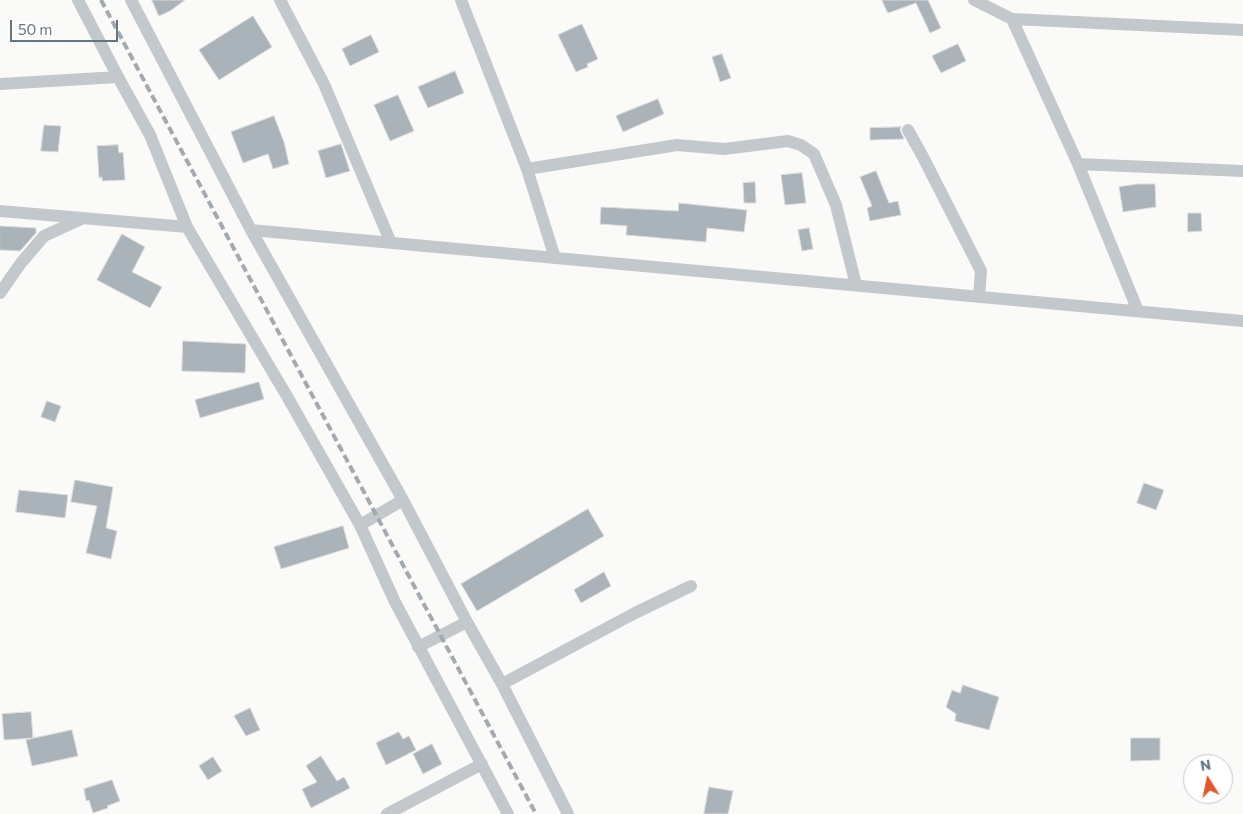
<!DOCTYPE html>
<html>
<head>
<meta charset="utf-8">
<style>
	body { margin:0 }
	#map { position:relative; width:1243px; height:814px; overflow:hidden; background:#fafaf8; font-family:Commissioner,sans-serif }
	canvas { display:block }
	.north { position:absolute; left:1183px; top:754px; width:50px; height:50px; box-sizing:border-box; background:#fff; border:1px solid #c1c8cd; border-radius:50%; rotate:350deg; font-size:14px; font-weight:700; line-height:20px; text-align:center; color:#657683 }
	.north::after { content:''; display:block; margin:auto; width:18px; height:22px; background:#e4572e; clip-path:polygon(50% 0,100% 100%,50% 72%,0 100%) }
	.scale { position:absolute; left:10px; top:20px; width:108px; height:22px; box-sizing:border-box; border:2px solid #657683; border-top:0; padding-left:6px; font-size:15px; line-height:18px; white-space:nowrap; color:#657683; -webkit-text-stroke:4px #fff; paint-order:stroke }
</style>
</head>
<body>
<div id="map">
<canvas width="1243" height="814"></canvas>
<div class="north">N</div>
<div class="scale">50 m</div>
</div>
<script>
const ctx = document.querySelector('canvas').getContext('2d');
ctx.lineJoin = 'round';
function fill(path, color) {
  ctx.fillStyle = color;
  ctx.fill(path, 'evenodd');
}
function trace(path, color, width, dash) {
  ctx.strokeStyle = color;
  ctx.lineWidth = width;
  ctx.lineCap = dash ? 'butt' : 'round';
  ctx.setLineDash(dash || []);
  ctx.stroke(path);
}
const building = new Path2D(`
	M152,0H185L170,11L159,16Z
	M882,0H928L941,28L930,33L916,3L888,13Z
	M253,16L272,47L219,80L199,50Z
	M582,24L598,59L587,64L588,67L576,72L558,35Z
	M371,35L379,52L350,66L342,49Z
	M958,44L966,61L941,73L932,56Z
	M722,54L731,78L720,82L712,57Z
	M455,71L464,93L428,108L418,87Z
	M398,95L414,131L390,141L374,105Z
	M658,99L664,114L623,132L616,116Z
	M274,116L284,142L289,164L273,169L268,154L243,163L231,132Z
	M44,125L61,126L58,152L41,151Z
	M901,127L900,130L904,139L870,140V128Z
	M341,144L350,171L326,178L318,151Z
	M118,145L119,153L123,152L125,180L102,181V177L99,178L97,146Z
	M876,171L889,203L898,201L901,215L870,221L867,208L872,206L860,177Z
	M802,173L806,203L785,205L781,175Z
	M755,182L756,203H744L743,183Z
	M1138,184H1155L1156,207L1123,212L1119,187Z
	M679,203L747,210L744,232L707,228L706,242L626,235L627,226L600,224L601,207L678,211Z
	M1188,213H1201L1202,231L1188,232Z
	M0,226L36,228V233L20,251L0,250Z
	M809,228L813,249L802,251L798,230Z
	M122,234L145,247L132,272L162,287L150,308L97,280Z
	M183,341L246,344L245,373L182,371Z
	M259,382L264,399L200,418L195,400Z
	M47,401L61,406L55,422L41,417Z
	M75,480L113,487L106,528L117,531L111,559L86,553L97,506L71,502Z
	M1144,483L1164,490L1156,510L1137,503Z
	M19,490L68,495L65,518L16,512Z
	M588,509L604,536L477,611L461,584Z
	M343,526L349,548L281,569L274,547Z
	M604,572L611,586L581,603L574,590Z
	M963,685L999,697L989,730L955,721L956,714L946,707L952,690L960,693Z
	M250,708L260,730L246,736L234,716Z
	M31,712L33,738L4,740L2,714Z
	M72,730L78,756L32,766L26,740Z
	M399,732L403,739L409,736L416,750L386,765L376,743Z
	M1131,738H1160V760L1131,761Z
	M432,744L442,764L423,774L413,754Z
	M321,756L337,781L344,777L350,788L311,808L302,789L317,782L306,766Z
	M213,757L222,771L208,780L199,766Z
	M112,780L120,801L107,806L108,808L93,813L89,800L86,801L84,789Z
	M709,787L733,791L728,814H704Z`);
const street = new Path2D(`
	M78,0L118,77L150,135L187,227L288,398L360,525L395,602L508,814
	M131,0L251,230L403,500L467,622L502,684L568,814
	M280,0L324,84L391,243
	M461,0L527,169L555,258
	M974,0L1012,19L1078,164L1138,311
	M1012,19L1243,30
	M0,84L118,77
	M908,130L923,157L981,271L979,297
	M1078,164L1243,171
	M527,169L677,145L724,149L788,141L801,145L814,154L836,205L856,285
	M0,211L187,227
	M251,230L1243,321
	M0,293L21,263L44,236L81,219
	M360,525L403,500
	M418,647L467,622
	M502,684L635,613L691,586
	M387,814L482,764`);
const rail = new Path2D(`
	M101,0L536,814`);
fill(building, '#aab3b9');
trace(building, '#dcdcda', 1);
trace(street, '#c3c8cc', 12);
trace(rail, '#a2aab0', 4, [8, 4]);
</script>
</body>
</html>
